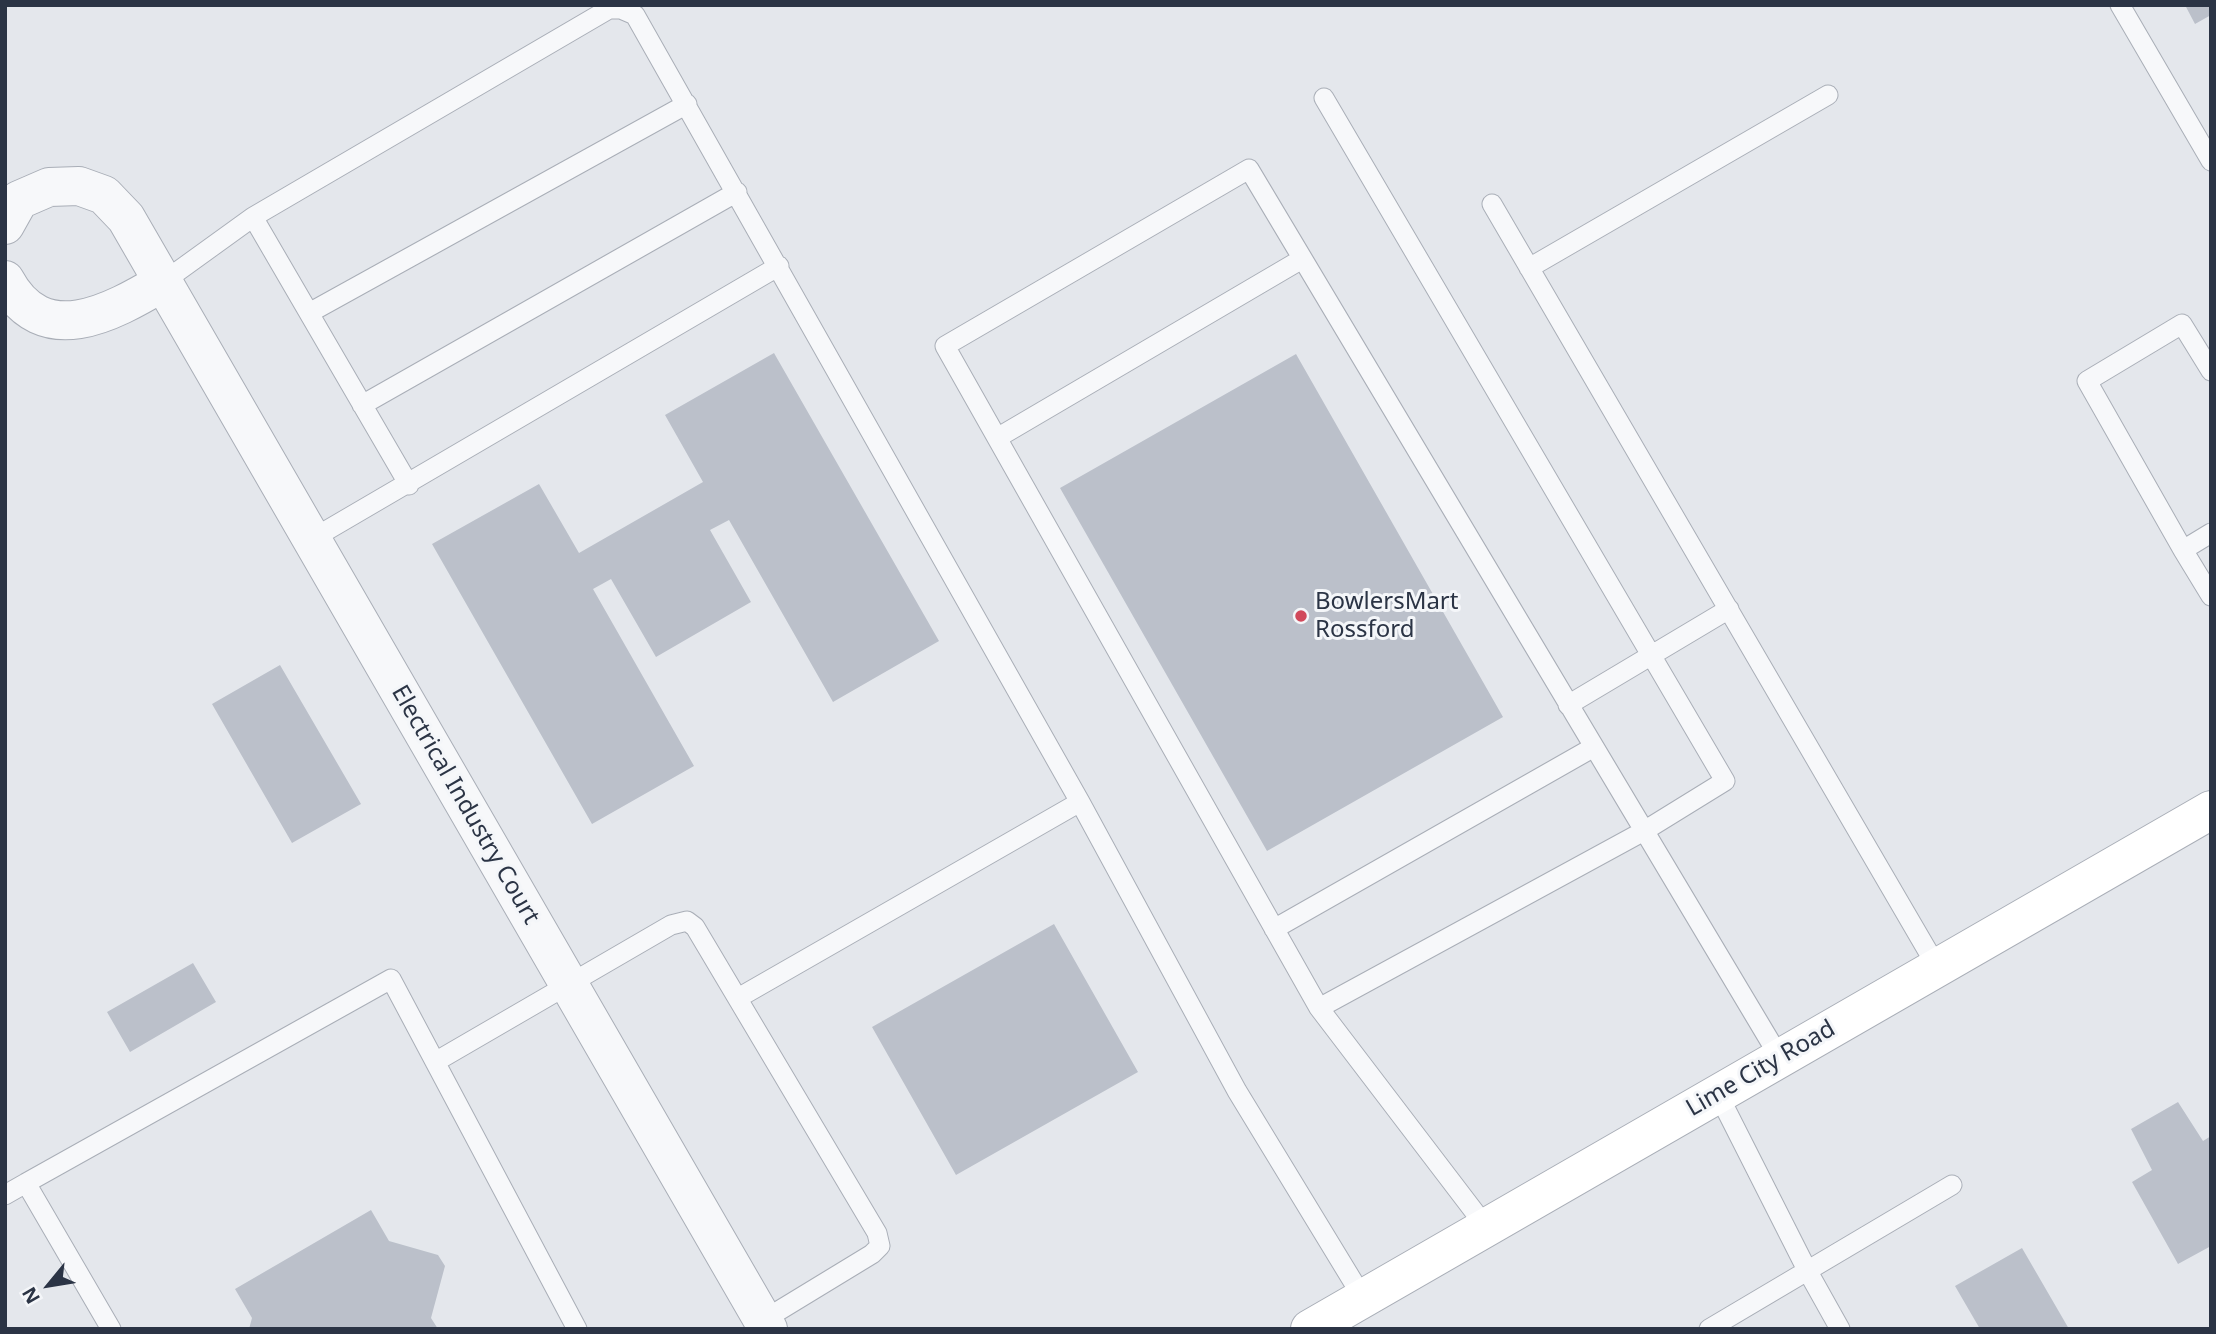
<!DOCTYPE html>
<html>
<head>
<meta charset="utf-8">
<style>
	body { margin:0 }
	#map { position:relative; width:2216px; height:1334px; overflow:hidden; background:#e4e7ec; font-family:"Noto Sans",sans-serif }
	canvas { display:block }
	.frame { position:absolute; inset:0; border:7px solid #2b3445; pointer-events:none }
	.north { position:absolute; left:14px; top:1250px; width:70px; height:70px; -webkit-text-stroke:5px #f4f6f9; paint-order:stroke; rotate:240deg; font-size:19px; font-weight:700; line-height:28px; text-align:center; color:#2b3445 }
	.north::after { content:''; display:block; margin:auto; width:24px; height:32px; background:#2b3445; clip-path:polygon(50% 0,100% 100%,50% 72%,0 100%) }
</style>
</head>
<body>
<div id="map">
<canvas width="2216" height="1334"></canvas>
<div class="frame"></div>
<div class="north">N</div>
</div>
<script>
const ctx = document.querySelector('canvas').getContext('2d');
ctx.lineJoin = 'round';
function fill(path, color) {
  ctx.fillStyle = color;
  ctx.fill(path, 'evenodd');
}
function trace(path, color, width, dash) {
  ctx.strokeStyle = color;
  ctx.lineWidth = width;
  ctx.lineCap = dash ? 'butt' : 'round';
  ctx.setLineDash(dash || []);
  ctx.stroke(path);
}
function drawText(font, color, halo, rows, align = 'center') {
  ctx.font = font + ' "Noto Sans",sans-serif';
  ctx.lineWidth = 6;
  ctx.setLineDash([]);
  ctx.textBaseline = 'middle';
  ctx.strokeStyle = halo;
  ctx.fillStyle = color;
  for (const [text, x, y, turn = 0] of rows) {
    ctx.save();
    ctx.translate(x, y);
    ctx.rotate((+turn || 0) * Math.PI / 180);
    ctx.textAlign = isNaN(turn) ? turn : align;
    if (halo) ctx.strokeText(text, 0, 0);
    ctx.fillText(text, 0, 0);
    ctx.restore();
  }
}
const building = new Path2D(`
	M2185,5H2211V15L2195,24Z
	M774,353L939,641L833,702L729,520L710,530L751,602L656,657L611,579L593,589L694,766L592,824L432,544L539,484L579,553L703,482L665,415Z
	M1296,354L1503,717L1267,851L1060,488Z
	M280,665L361,804L292,843L212,704Z
	M1054,924L1138,1072L956,1175L872,1027Z
	M193,963L216,1002L130,1052L107,1012Z
	M2178,1102L2203,1141L2211,1136V1246L2178,1264L2132,1182L2152,1170L2131,1129Z
	M371,1210L389,1241L438,1255L445,1266L431,1318L438,1329H249L252,1318L235,1289Z
	M2022,1248L2069,1329H1980L1955,1286Z`);
const lane = new Path2D(`
	M2120,5L2211,161
	M1492,204L1937,967
	M1529,268L1828,95
	M163,282L253,217
	M309,313L687,104
	M362,405L737,192
	M997,438L1302,259
	M409,485L253,217L609,9H621L635,15L1080,802L1237,1091L1363,1298
	M2211,533L2183,550L2211,596
	M312,539L779,266
	M2183,550L2087,381L2182,324L2211,371
	M1568,705L1729,609
	M1274,929L1594,747
	M738,998L1080,802
	M1319,1008L1644,831L1725,781L1324,98
	M435,1062L671,925L687,921L695,927L877,1233L880,1246L872,1254L757,1324
	M1718,1094L1807,1270L1840,1329
	M5,1195L26,1183
	M1486,1227L1319,1008L945,346L1249,169L1780,1058
	M111,1329L26,1183L391,979L577,1329
	M1709,1329L1952,1185`);
const street = new Path2D(`
	M5,225L19,200L49,187L79,186L104,195L126,218L768,1329
	M5,280C43,351 111,313 163,282`);
const secondary = new Path2D(`
	M1310,1329L2211,810`);
const markers = [
	[1301,616,7,"#d1495b"]
];
const poiNames = [
	["BowlersMart",1315,602],
	["Rossford",1315,630]
];
const streetNames = [
	["Electrical Industry Court",465,805,60],
	["Lime City Road",1761,1069,-30]
];
fill(building, '#bbc0ca');
trace(lane, '#a9aeb7', 21);
trace(street, '#a9aeb7', 40);
trace(secondary, '#a9aeb7', 40);
trace(lane, '#f7f8fa', 19);
trace(street, '#f7f8fa', 38);
trace(secondary, '#fff', 38);
for (const [x, y, r, color] of markers) {
  const dot = new Path2D();
  dot.arc(x, y, r, 0, 2 * Math.PI);
  ctx.fillStyle = color;
  ctx.fill(dot);
  trace(dot, '#f4f6f9', 2.5);
}
drawText('24px', '#2b3445', '#f4f6f9', poiNames, 'left');
drawText('24px', '#2b3445', '#f4f6f9', streetNames);
</script>
</body>
</html>
